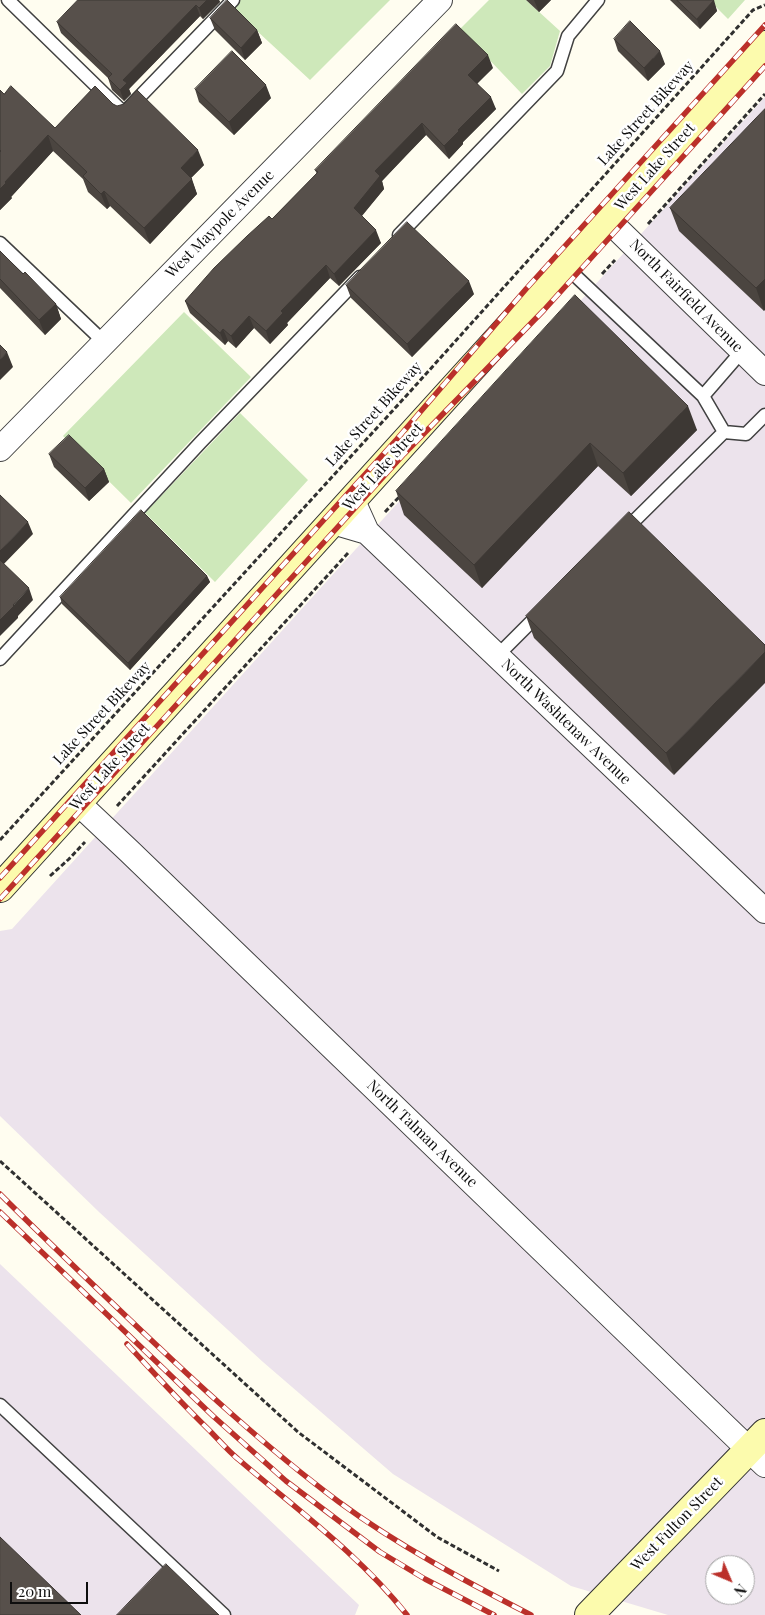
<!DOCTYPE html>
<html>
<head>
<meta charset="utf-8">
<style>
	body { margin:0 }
	#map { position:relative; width:765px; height:1615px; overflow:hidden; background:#fffdf0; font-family:"Playfair Display",serif }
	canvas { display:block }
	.north { position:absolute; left:705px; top:1555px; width:50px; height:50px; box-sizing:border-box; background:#fff; border:1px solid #9f9f9f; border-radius:50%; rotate:135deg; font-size:14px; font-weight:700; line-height:20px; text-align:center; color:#0e0e0e }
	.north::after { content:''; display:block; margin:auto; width:18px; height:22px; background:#bb302a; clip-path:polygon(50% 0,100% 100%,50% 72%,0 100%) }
	.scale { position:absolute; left:10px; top:1582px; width:78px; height:22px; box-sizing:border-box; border:2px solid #0e0e0e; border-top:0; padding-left:6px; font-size:15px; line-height:18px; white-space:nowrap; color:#0e0e0e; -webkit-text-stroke:4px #fff; paint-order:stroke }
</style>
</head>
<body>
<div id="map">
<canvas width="765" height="1615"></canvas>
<div class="north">N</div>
<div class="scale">20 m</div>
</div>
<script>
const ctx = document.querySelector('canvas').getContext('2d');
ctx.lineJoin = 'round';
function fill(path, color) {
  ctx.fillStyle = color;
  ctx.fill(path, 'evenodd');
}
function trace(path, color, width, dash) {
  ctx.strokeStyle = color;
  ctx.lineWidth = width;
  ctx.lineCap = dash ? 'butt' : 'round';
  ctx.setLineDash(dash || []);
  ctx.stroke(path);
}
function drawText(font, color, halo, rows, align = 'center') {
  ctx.font = font + ' "Playfair Display",serif';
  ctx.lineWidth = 5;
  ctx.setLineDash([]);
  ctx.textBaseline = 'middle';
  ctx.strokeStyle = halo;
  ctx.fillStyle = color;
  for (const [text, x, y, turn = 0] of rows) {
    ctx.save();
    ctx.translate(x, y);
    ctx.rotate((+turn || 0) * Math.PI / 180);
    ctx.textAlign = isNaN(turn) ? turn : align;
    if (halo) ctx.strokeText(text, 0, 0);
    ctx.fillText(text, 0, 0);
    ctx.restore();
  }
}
const industrial = new Path2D(`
	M765,97V1615H668L571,1586L393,1474L263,1362L99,1212L0,1116V931L12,929ZM715,1565H745V1595H715Z
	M0,1264L359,1605L355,1615H0Z`);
const green = new Path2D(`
	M236,0H390L310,80L230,6Z
	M489,0H526L560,31L550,66L522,94L460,29Z
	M709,0H745L728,19Z
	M184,312L251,377L131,503L63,436Z
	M240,413L308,480L215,582L145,513Z`);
const path = new Path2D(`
	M648,224L765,94
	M602,274L615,260
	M385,512L401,495
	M117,806L349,552
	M0,840L407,395L753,10L765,5
	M50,876L69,859L85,842
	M0,1161L298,1432L437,1537L499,1571`);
const lane = new Path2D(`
	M8,0L124,113L233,0
	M399,235L557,71L568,36L598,0
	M0,243L104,342
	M565,266L703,396
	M742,351L703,396L724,432L746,434L765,415
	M624,531L724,432
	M497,656L540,613
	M0,659L200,443L360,277
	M0,1405L224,1615`);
const street = new Path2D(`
	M607,219L765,373
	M0,449L440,0
	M333,522L367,532L353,501
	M367,532L765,911
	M78,803L129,851L765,1465`);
const secondary = new Path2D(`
	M0,888L765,45
	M589,1615L765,1433`);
const rail = new Path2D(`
	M0,878L397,439L526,289L765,25
	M0,899L404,454L544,310L765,66
	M0,1194C42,1236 85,1277 128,1318C195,1382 264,1446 339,1502C399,1546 465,1581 531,1615
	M0,1212L213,1416L286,1481L380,1552L425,1579L494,1615
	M127,1344C154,1373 180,1402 208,1429C218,1439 227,1450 238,1459C296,1509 359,1554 407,1615`);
const wall = new Path2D(`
	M78,0H219L220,2L203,19L200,16L129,89L131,94L124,101L112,90L108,78L61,33L57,22Z
	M526,0H551L539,12Z
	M670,0H713L717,11L700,29Z
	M210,18L257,30L262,43L245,60L215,30Z
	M614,39L665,64L648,81L618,51Z
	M493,68L477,83L496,109L463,142V144L449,159L426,135L408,153L382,181L384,189L362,216L381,243L339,286L330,278L287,323L288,325L270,344L254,328L236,348L228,341L225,345L190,313L185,301L272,219L317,174L315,170Z
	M195,89L271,98L234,135L199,102Z
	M0,90L4,94L55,128L113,104L204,165L191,178L197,194L150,244L110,206L107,209L88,192L83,179L53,151L11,197L12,198L0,210Z
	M765,109L764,311L679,231L670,208Z
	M0,251L23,274L56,304L61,319L45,335L0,288Z
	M346,285L474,294L412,357L351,298Z
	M575,295L697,430L631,496L598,466L482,588L404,515L396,491Z
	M49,454L104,469L109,482L89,501L54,467Z
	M629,512L674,775L534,638L526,616Z
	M207,576L210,582L130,670L62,604L60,597Z`);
const shadedWall = new Path2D(`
	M207,0H219L220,2L203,19L199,8Z
	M534,0H551L539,12Z
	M714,0L717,11L700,29L697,19Z
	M196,5L200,16L129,89L131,94L124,101L120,90L123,80Z
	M257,30L262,43L245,60L241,48Z
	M660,51L665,64L648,81L644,68Z
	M488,55L493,68L473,88L468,75Z
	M266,85L271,98L234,135L229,122Z
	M491,97L496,109L463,142V144L449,159L444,146L458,130Z
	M422,123L426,135L382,181L384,189L358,220L354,208L375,171Z
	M48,135L53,151L11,197L12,198L0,210V189L5,182Z
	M198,150L204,165L186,183L181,168Z
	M192,179L197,194L150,244L144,228Z
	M104,191L110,206L107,209L101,194Z
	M376,230L381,243L339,286L334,274Z
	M326,265L330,278L287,323L288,325L270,344L266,331L281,311Z
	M765,279V310L764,311L756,288Z
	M469,281L474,294L412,357L407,344Z
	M56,304L61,319L45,335L39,320Z
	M249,316L254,328L236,348L231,336Z
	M223,329L228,341L225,345L220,333Z
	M7,352L13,367L0,380V360Z
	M688,406L697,430L631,496L623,473Z
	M590,443L598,466L482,588L474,565Z
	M104,469L109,482L89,501L85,488Z
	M28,522L33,534L0,568V551Z
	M207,576L210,582L130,670L128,663Z
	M29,588L33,600L18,616V618L0,636V620Z
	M765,652V683L674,775L666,753Z`);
const building = new Path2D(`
	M78,0H207L199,8L196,5L123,80L127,83L120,90L108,78L112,74L57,22Z
	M227,0L257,30L241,48L210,18Z
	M677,0H714L697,19Z
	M630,21L660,51L644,68L614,39Z
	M456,24L488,55L468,75L491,97L458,130L459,131L444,146L422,123L375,171L380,176L354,208L376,230L334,274L326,265L281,311L283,313L266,331L249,316L231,336L223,329L220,333L185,301L214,268L247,236L269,216L272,219L318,172L315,170Z
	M232,51L266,85L229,122L195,89Z
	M11,86L55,128L95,86L113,104L117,106L124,104L137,90L198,150L181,168L192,179L144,228L104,191L101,194L83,176L87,172L48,135L5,182L6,183L0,189V152L1,151L0,150V90L4,94Z
	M765,109V279L756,288L670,208Z
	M407,222L469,281L407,344L346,285Z
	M0,251L23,274L25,272L56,304L39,320L0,279Z
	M575,295L688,406L623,473L590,443L474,565L396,491Z
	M0,345L7,352L0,360Z
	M69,435L104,469L85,488L49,454Z
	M0,495L28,522L0,551Z
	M141,510L207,576L128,663L60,597Z
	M629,512L765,645V652L666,753L526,616Z
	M0,560L29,588L13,605L14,606L0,620Z
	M0,1537L81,1615H0Z
	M166,1564L219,1615H117Z`);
const streetNames = [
	["Lake Street Bikeway",646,113,-48],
	["West Lake Street",655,167,-48],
	["West Maypole Avenue",220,224,-45],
	["North Fairfield Avenue",686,296,45],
	["Lake Street Bikeway",374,414,-48],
	["West Lake Street",383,467,-48],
	["Lake Street Bikeway",102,713,-47],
	["North Washtenaw Avenue",566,722,44],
	["West Lake Street",110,767,-48],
	["North Talman Avenue",422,1134,44],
	["West Fulton Street",677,1524,-46]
];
fill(industrial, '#ece3ec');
fill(green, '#cee8ba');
trace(lane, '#414141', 15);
trace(street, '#414141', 26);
trace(secondary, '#303030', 30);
trace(path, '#303030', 3, [5, 2.5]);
trace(lane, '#fff', 12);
trace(street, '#fff', 24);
trace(secondary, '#fcfbad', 28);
trace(rail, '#bb302a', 5.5);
trace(rail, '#fff', 4, [11]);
fill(wall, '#4b4540');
fill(shadedWall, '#3d3834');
fill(building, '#57504b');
trace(building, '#3d3834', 1);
drawText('15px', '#0e0e0e', '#fff', streetNames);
</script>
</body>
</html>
